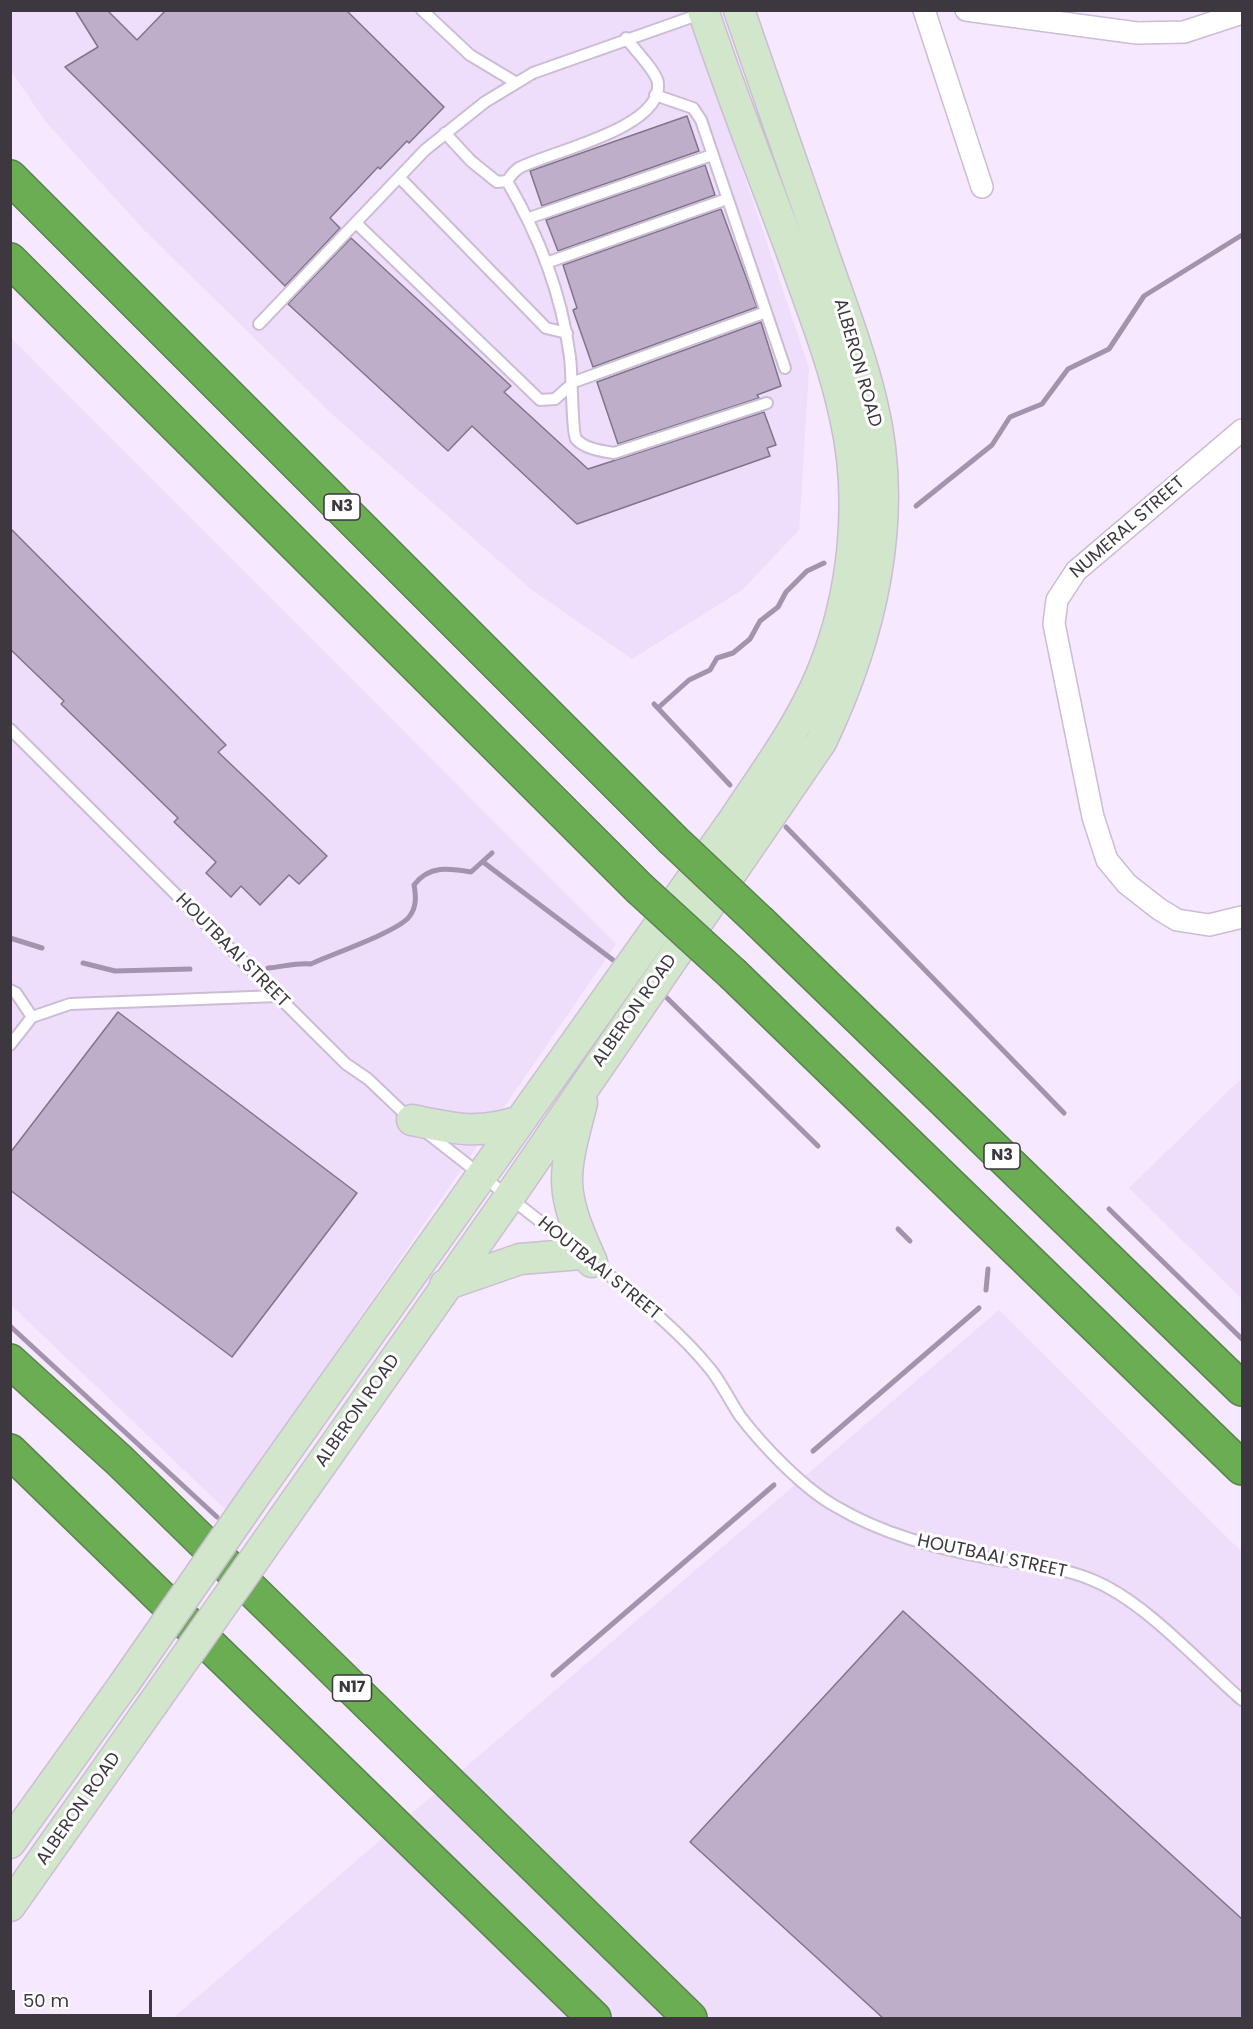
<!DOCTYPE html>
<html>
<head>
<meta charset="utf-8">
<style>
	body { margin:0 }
	#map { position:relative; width:1253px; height:2029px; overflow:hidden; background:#f6e8ff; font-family:Poppins,sans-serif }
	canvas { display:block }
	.frame { position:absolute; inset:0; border:12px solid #3d3740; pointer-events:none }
	.scale { position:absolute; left:12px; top:1990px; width:140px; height:27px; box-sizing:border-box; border:3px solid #3d3740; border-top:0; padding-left:8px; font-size:18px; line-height:21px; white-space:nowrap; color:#3d3740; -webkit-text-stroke:4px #fff; paint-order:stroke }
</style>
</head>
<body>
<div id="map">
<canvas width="1253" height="2029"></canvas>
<div class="frame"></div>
<div class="scale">50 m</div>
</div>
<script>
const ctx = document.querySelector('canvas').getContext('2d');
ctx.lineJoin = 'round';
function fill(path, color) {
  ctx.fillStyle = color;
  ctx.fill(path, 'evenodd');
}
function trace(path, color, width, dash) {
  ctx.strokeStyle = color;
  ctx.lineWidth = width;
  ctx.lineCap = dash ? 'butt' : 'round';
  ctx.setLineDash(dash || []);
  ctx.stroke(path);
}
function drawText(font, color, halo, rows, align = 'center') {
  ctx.font = font + ' Poppins,sans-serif';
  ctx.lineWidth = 6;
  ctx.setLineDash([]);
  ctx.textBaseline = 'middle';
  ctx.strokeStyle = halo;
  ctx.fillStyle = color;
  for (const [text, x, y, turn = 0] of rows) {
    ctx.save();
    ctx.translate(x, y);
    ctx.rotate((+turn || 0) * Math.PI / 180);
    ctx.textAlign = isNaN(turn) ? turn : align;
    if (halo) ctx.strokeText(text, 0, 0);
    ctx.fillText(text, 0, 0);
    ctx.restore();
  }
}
const built = new Path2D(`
	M10,11H689L809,368L799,530L742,590L632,659L532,590L333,415L144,230L46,122L11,71Z
	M10,337L616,944L227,1511L11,1305Z
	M1242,1078V1299L1129,1188Z
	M999,1310L1242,1552V2018H173Z`);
const stream = new Path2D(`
	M916,506L992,445L1010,417L1042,404L1068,369L1109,349L1144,296L1242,235
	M654,704L730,785
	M659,707L689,680L710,670L717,658L733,653L750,639L760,621L778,607L786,592L807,571L824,563
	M786,827L1064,1113
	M483,862L613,960
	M10,938L42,948
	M83,963L115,971L190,969
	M268,968C282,967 298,962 311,964C332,954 397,932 409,917C417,907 416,896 414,885C429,865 449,868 471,872L492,853
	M667,998L818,1146
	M1109,1209L1242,1339
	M898,1229L910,1241
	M986,1290L988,1269
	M10,1326L217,1517
	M813,1451L979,1308
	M553,1675L774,1485`);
const building = new Path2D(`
	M75,10H107L137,40L166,10H346L444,107L409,143L407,141L380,169L378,167L330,218L340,228L285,286L65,67L98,47Z
	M687,116L699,151L542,206L530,171Z
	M705,165L715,195L558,251L546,220Z
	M721,209L757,307L593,367L573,310L577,308L563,265Z
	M351,238L511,386L504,392L588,469L764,412L776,445L767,448L770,456L577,524L472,426L448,451L288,304Z
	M761,322L781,386L757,395L759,398L618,444L597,382Z
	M10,528L226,745L218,752L327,856L299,884L289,875L260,905L241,886L231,897L206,873L216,862L174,822L178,818L61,704L64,701L10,649Z
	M118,1012L357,1193L232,1357L10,1190V1153Z
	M903,1611L1242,1919V2019H884L690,1842Z`);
const service = new Path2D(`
	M422,10L470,55L515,82
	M655,95L693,108L701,120L785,368
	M445,133L471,161L497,182L507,181C510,177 514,171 519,168C548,152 663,129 658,83C657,72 633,48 626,38
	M399,177L546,328L567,333
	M507,181C540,238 561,292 570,357C572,371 572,433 576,439C585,449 602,451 614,453L767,403
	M529,218L712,155
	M356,223L540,400L555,399L574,382L766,312
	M546,263L727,199
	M259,324L425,150L485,102L533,73L703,13
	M10,729L346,1064L368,1079L409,1118
	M10,990L16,993L32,1017
	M10,1045L32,1017L70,1004L278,996
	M426,1132L574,1248
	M594,1263C635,1296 678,1329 711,1370C722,1384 730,1401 740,1416C762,1445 803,1488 835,1506C882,1534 935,1548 989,1558C1023,1564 1058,1566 1090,1579C1144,1600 1198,1662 1242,1700`);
const minor = new Path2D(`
	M924,10L982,187
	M966,10L1137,33L1184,32L1242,13
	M1242,430L1076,571L1057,600L1054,624L1093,817L1107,860L1127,884L1159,909L1177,920L1209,925L1242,917`);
const secondary = new Path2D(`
	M582,1103C562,1179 559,1189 592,1262
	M412,1120C455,1129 477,1135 520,1121
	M445,1285L520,1259L581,1254
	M258,1491L735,818C766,771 799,727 821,675C854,596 864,500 845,417C833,361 811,307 792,253C762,172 730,92 703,10
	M285,1516L510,1196L821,742C871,638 900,518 872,403C859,348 838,296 820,243C793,165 766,88 739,10
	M10,1843L124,1684
	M10,1906L152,1705`);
const motorway = new Path2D(`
	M10,177L672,839
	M10,260L639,888
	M761,923L1242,1389
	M734,975L1242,1468
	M10,1361L120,1461L690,2018
	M10,1451L594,2018`);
const secondaryBridge = new Path2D(`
	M124,1684L258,1491
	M152,1705L285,1516`);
const motorwayBridge = new Path2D(`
	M672,839L761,923
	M639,888L734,975`);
const shields = [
	[342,507,36],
	[1002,1156,36],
	[352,1688,39]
];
const shieldNames = [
	["N3",342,507],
	["N3",1002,1156],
	["N17",352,1688]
];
const streetNames = [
	["ALBERON ROAD",857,363,74],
	["NUMERAL STREET",1128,528,-41],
	["HOUTBAAI STREET",232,951,45],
	["ALBERON ROAD",635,1011,-55],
	["HOUTBAAI STREET",599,1269,39],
	["ALBERON ROAD",358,1411,-55],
	["HOUTBAAI STREET",992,1557,12],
	["ALBERON ROAD",79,1809,-55]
];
fill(built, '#eeddfb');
trace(stream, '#a393ae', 5);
fill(building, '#beaeca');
trace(building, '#81758a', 1.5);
trace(service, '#cbbdd4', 14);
trace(minor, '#cbbdd4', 24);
trace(secondary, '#cbbdd4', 33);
trace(motorway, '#5a844c', 36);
trace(service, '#fff', 10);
trace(minor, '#fff', 21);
trace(secondary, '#d2e6cb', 30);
trace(motorway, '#6aad52', 33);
trace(secondaryBridge, '#cbbdd4', 33, []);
trace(motorwayBridge, '#5a844c', 36, []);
trace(secondaryBridge, '#d2e6cb', 30);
trace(motorwayBridge, '#6aad52', 33);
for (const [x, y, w] of shields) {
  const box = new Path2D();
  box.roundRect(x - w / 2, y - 13, w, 26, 4.5);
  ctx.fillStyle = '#fff';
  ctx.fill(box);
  trace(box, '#3d3740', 1.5);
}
drawText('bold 16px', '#3d3740', null, shieldNames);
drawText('18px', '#3d3740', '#fff', streetNames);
</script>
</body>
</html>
